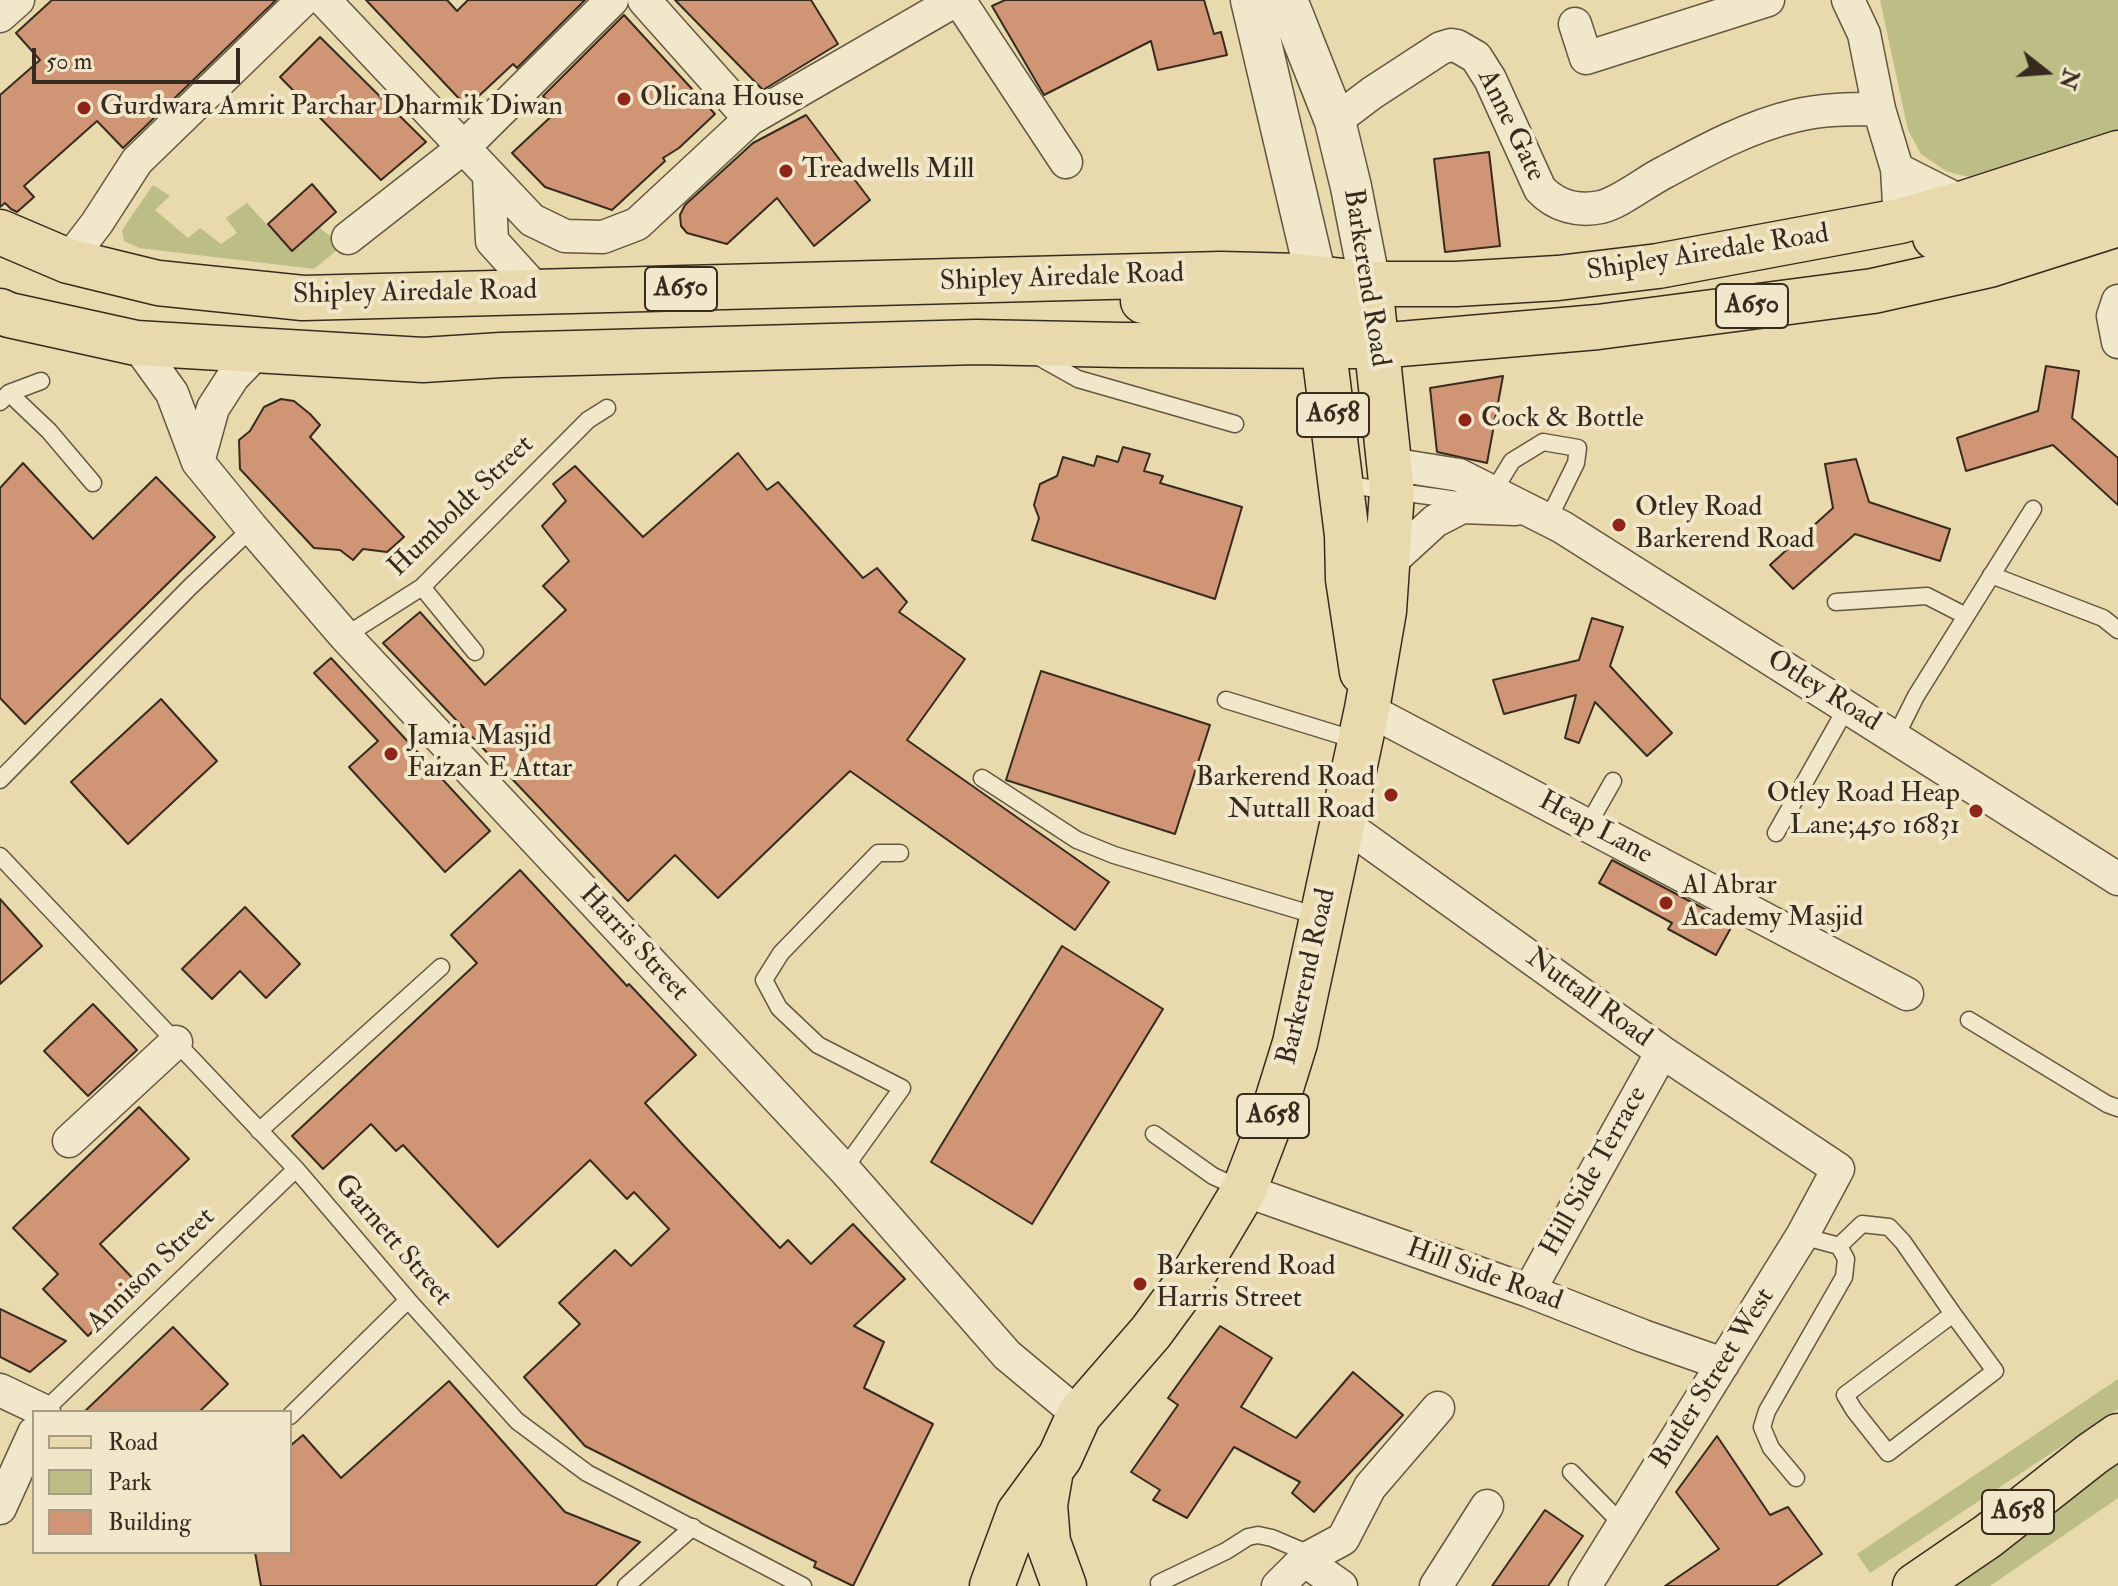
<!DOCTYPE html>
<html>
<head>
<meta charset="utf-8">
<style>
	body { margin:0 }
	#map { position:relative; width:2118px; height:1586px; overflow:hidden; background:#e9daad; font-family:"IM FELL Double Pica",serif }
	canvas { display:block }
	.legend { position:absolute; left:32px; top:1410px; width:260px; height:144px; box-sizing:border-box; background:#f1e7ca; border:2px solid #a79c86; margin:0; padding:10px 14px; list-style:none; font-size:24px; color:#372b1f }
	.legend li { display:flex; align-items:center; gap:16px; height:40px }
	.legend b { width:40px; border:2px solid #a79c86 }
	.north { position:absolute; left:2006px; top:32px; width:80px; height:80px; -webkit-text-stroke:6px #f1e7ca; paint-order:stroke; rotate:107deg; font-size:22px; font-weight:700; line-height:32px; text-align:center; color:#372b1f }
	.north::after { content:''; display:block; margin:auto; width:28px; height:36px; background:#372b1f; clip-path:polygon(50% 0,100% 100%,50% 72%,0 100%) }
	.scale { position:absolute; left:32px; top:48px; width:208px; height:36px; box-sizing:border-box; border:4px solid #372b1f; border-top:0; padding-left:10px; font-size:24px; line-height:28px; white-space:nowrap; color:#372b1f; -webkit-text-stroke:6px #f1e7ca; paint-order:stroke }
</style>
</head>
<body>
<div id="map">
<canvas width="2118" height="1586"></canvas>
<ul class="legend">
<li><b style="height:10px;background:#e9daad"></b>Road</li>
<li><b style="height:22px;background:#bcbe85"></b>Park</li>
<li><b style="height:22px;background:#d09575"></b>Building</li>
</ul>
<div class="north">N</div>
<div class="scale">50 m</div>
</div>
<script>
const ctx = document.querySelector('canvas').getContext('2d');
ctx.lineJoin = 'round';
function fill(path, color) {
  ctx.fillStyle = color;
  ctx.fill(path, 'evenodd');
}
function trace(path, color, width, dash) {
  ctx.strokeStyle = color;
  ctx.lineWidth = width;
  ctx.lineCap = dash ? 'butt' : 'round';
  ctx.setLineDash(dash || []);
  ctx.stroke(path);
}
function drawText(font, color, halo, rows, align = 'center') {
  ctx.font = font + ' "IM FELL Double Pica",serif';
  ctx.lineWidth = 8;
  ctx.setLineDash([]);
  ctx.textBaseline = 'middle';
  ctx.strokeStyle = halo;
  ctx.fillStyle = color;
  for (const [text, x, y, turn = 0] of rows) {
    ctx.save();
    ctx.translate(x, y);
    ctx.rotate((+turn || 0) * Math.PI / 180);
    ctx.textAlign = isNaN(turn) ? turn : align;
    if (halo) ctx.strokeText(text, 0, 0);
    ctx.fillText(text, 0, 0);
    ctx.restore();
  }
}
const green = new Path2D(`
	M1880,0H2118V131L2045,154L1984,178L1964,176L1946,171L1921,154L1908,130Z
	M153,185L170,196L155,210L188,238L200,228L221,244L237,233L226,218L247,203L291,251L319,227L342,246L314,269L139,248L124,241L122,230Z
	M2118,1379V1409L1870,1573L1857,1554Z
	M2118,1462V1498L1990,1586H1945Z`);
const building = new Path2D(`
	M52,0H276L123,148L97,121L24,186L34,197L17,212L11,209L5,203L0,207V95L40,60L16,33Z
	M366,0H447L457,11L468,0H585L517,68L513,64L467,107Z
	M675,0H811L838,44L763,90Z
	M1005,0H1204L1214,34L1221,32L1227,55L1158,70L1151,41L1044,95L992,6Z
	M624,15L715,114L679,148L663,158L665,161L612,210L545,187L512,153L557,111L543,96Z
	M320,37L426,142L381,180L280,77Z
	M806,115L870,200L814,246L777,198L727,244L687,233L681,226L680,215L685,205L753,143Z
	M1489,152L1500,246L1445,252L1434,159Z
	M312,184L336,212L292,251L268,224Z
	M2046,366L2079,371L2072,418L2118,458V505L2053,445L1966,471L1957,438L2038,411Z
	M1503,376L1487,463L1437,452L1430,388Z
	M281,399L294,401L310,414L320,425L310,437L404,537L387,552L363,549L353,560L340,550L314,548L240,469L239,440L250,431L264,407Z
	M1123,447L1150,454L1144,471L1163,476L1160,483L1242,507L1215,599L1032,540L1039,518L1034,505L1040,484L1057,476L1063,457L1094,466L1097,456L1118,462Z
	M738,453L767,490L778,482L863,578L877,568L907,602L899,612L965,659L907,740L1109,882L1075,930L850,771L718,898L675,855L628,901L383,643L420,612L485,685L566,610L543,586L569,561L542,526L566,501L553,484L575,466L643,537Z
	M1856,459L1869,502L1950,529L1940,561L1855,534L1793,589L1770,565L1833,508L1825,464Z
	M23,463L93,539L156,477L215,537L25,724L0,698V488Z
	M1592,618L1623,627L1610,666L1672,733L1647,756L1595,702L1579,743L1565,738L1576,695L1504,714L1493,680L1579,660Z
	M331,658L490,831L445,872L349,767L378,741L314,673Z
	M1041,671L1210,725L1175,834L1006,780Z
	M161,699L217,761L128,844L71,782Z
	M1612,860L1733,924L1716,955L1668,929L1672,923L1599,883Z
	M520,870L627,986L629,984L696,1055L645,1103L684,1146L780,1248L788,1240L811,1264L853,1224L905,1279L854,1326L884,1342L864,1388L933,1424L853,1586L814,1567L816,1562L585,1446L524,1377L580,1324L559,1303L615,1250L631,1266L669,1229L634,1192L627,1199L590,1160L498,1247L403,1145L396,1151L371,1124L323,1169L292,1136L477,963L451,935Z
	M0,899L42,946L0,984Z
	M245,907L300,964L266,998L240,971L212,999L182,969Z
	M1062,946L1163,1009L1032,1224L931,1162Z
	M93,1004L137,1050L88,1096L44,1051Z
	M139,1107L189,1159L100,1244L140,1286L88,1336L43,1289L58,1274L13,1228Z
	M0,1309L66,1341L30,1372L0,1357Z
	M1220,1326L1272,1358L1241,1407L1296,1438L1353,1372L1403,1415L1314,1512L1292,1493L1300,1482L1234,1447L1187,1518L1153,1500L1160,1490L1131,1472L1178,1405L1168,1398Z
	M173,1327L228,1384L199,1412H84Z
	M449,1381L565,1512L640,1542L595,1586H261L255,1552H290V1446L303,1435L341,1478Z
	M1717,1436L1770,1515L1788,1507L1822,1554L1776,1586H1665L1719,1549L1676,1492Z
	M1545,1510L1583,1536L1548,1586H1492Z`);
const service = new Path2D(`
	M1037,356L1078,379L1235,424
	M9,393L49,431L93,483
	M0,402L9,393L41,381
	M1341,484L1465,501
	M1493,492L1512,461L1543,442L1578,448L1576,463L1548,520
	M1991,575L2103,618L2118,630
	M422,587L475,652
	M1836,602L1927,596L1966,616
	M345,636L422,587L588,420L607,408
	M1226,700L1359,741
	M1895,738L1916,696L2033,509
	M982,778L1077,840L1114,855L1321,917
	M0,780L190,587L252,528
	M1588,825L1613,781
	M1776,833L1847,707
	M0,856L296,1169L408,1300L517,1421L587,1473L803,1586
	M1969,1020L2107,1104L2118,1108
	M259,1131L441,967
	M1154,1134L1213,1176L1244,1190
	M844,1169L902,1088L818,1045L779,1008L764,980L781,953L878,853H900
	M1839,1246L1862,1224L1889,1227L1903,1242L1953,1314
	M1953,1314L1995,1371L1888,1453L1854,1410L1845,1395Z
	M44,1411L296,1169
	M290,1416L408,1300
	M1571,1472L1623,1525
	M1796,1478L1771,1448L1762,1427L1767,1411L1844,1277L1846,1259L1839,1246L1802,1236
	M1159,1583L1226,1551L1248,1537L1258,1535L1272,1538L1312,1555
	M626,1586L693,1527`);
const minor = new Path2D(`
	M324,0L532,220L565,236L603,237L637,224L750,119L956,0
	M644,0L750,119
	M959,0L1066,162
	M1848,0L1864,34L1879,109L1897,169L1900,221
	M0,16L18,0
	M1575,24L1586,58L1768,0
	M1335,121L1372,93L1441,48L1451,45L1457,46L1476,57L1490,79L1540,189C1556,206 1578,212 1601,207C1621,202 1645,182 1665,172C1706,150 1748,127 1794,116C1822,109 1850,109 1879,109
	M1897,169L1964,203
	M489,177L492,241L539,293
	M348,238L463,148L612,0
	M68,261L97,223L137,161L303,0
	M2118,301L2113,316L2118,342
	M136,343L172,393L198,462L213,408L233,377L259,350
	M198,462L252,528L345,636L844,1169L1007,1355L1079,1415
	M1390,464L1459,475L1562,527L2118,879
	M1387,565L1435,521L1462,507L1515,509
	M1367,709L1907,994
	M1343,823L1662,1052L1838,1169L1802,1236L1585,1586
	M69,1141L176,1042
	M1244,1190L1529,1291L1643,1336L1723,1364
	M1529,1291L1662,1052
	M0,1390L44,1411V1412
	M0,1508L34,1433
	M1304,1560L1341,1586
	M1278,1586L1304,1560L1343,1539L1370,1487L1438,1408
	M1436,1586L1487,1506`);
const tertiary = new Path2D(`
	M1251,0L1316,277
	M1287,0L1335,121L1351,187L1370,284`);
const primary = new Path2D(`
	M0,232L68,261L158,283L303,298L1221,274L1299,276L1370,284H1456L1558,278L1658,266L1900,221L1964,203L2118,153
	M1935,237L2019,221L2108,193H2118
	M1143,301C1170,303 1197,306 1224,307C1260,308 1322,302 1354,318C1366,324 1373,334 1377,346
	M0,311L9,315L136,343L423,360L501,355L977,342L1122,345L1377,346L1598,327L1873,291L1989,265L2118,224
	M1320,320L1347,535L1348,579L1362,672
	M1051,1470L1045,1505L1048,1542L1064,1586
	M992,1586L1019,1513L1060,1457L1079,1415L1151,1332L1195,1272L1244,1190L1272,1117L1295,1043L1367,709L1384,611L1392,491L1370,284
	M1915,1586L1988,1536L2092,1454L2118,1436`);
const markers = [
	[624,99,8,"#8f2418"],
	[84,108,8,"#8f2418"],
	[786,171,8,"#8f2418"],
	[1465,420,8,"#8f2418"],
	[1619,525,8,"#8f2418"],
	[391,754,8,"#8f2418"],
	[1391,795,8,"#8f2418"],
	[1976,811,8,"#8f2418"],
	[1666,903,8,"#8f2418"],
	[1140,1284,8,"#8f2418"]
];
const shields = [
	[681,289,72],
	[1752,306,72],
	[1333,415,72],
	[1273,1116,72],
	[2018,1512,72]
];
const shieldNames = [
	["A650",681,289],
	["A650",1752,306],
	["A658",1333,415],
	["A658",1273,1116],
	["A658",2018,1512]
];
const poiNames = [
	["Olicana House",640,99],
	["Gurdwara Amrit Parchar Dharmik Diwan",100,108],
	["Treadwells Mill",802,171],
	["Cock & Bottle",1481,420],
	["Otley Road",1635,509],
	["Barkerend Road",1635,541],
	["Jamia Masjid",407,738],
	["Faizan E Attar",407,770],
	["Barkerend Road",1375,779,"right"],
	["Nuttall Road",1375,811,"right"],
	["Otley Road Heap",1960,795,"right"],
	["Lane;450 16831",1960,827,"right"],
	["Al Abrar",1682,887],
	["Academy Masjid",1682,919],
	["Barkerend Road",1156,1268],
	["Harris Street",1156,1300]
];
const streetNames = [
	["Anne Gate",1510,126,64],
	["Shipley Airedale Road",1708,254,-9],
	["Barkerend Road",1365,278,81],
	["Shipley Airedale Road",1062,279,-2],
	["Shipley Airedale Road",415,294,-1],
	["Humboldt Street",462,507,-44],
	["Otley Road",1823,692,32],
	["Heap Lane",1595,829,28],
	["Harris Street",633,944,47],
	["Barkerend Road",1308,977,-77],
	["Nuttall Road",1588,999,36],
	["Hill Side Terrace",1595,1172,-61],
	["Garnett Street",392,1241,49],
	["Annison Street",152,1271,-44],
	["Hill Side Road",1484,1276,20],
	["Butler Street West",1714,1379,-58]
];
fill(green, '#bcbe85');
fill(building, '#d09575');
trace(building, '#372b1f', 2);
trace(service, '#645742', 19);
trace(minor, '#645742', 35);
trace(tertiary, '#645742', 43);
trace(primary, '#372b1f', 47);
trace(service, '#f1e7ca', 16);
trace(minor, '#f1e7ca', 32);
trace(tertiary, '#f1e7ca', 40);
trace(primary, '#e9daad', 44);
for (const [x, y, r, color] of markers) {
  const dot = new Path2D();
  dot.arc(x, y, r, 0, 2 * Math.PI);
  ctx.fillStyle = color;
  ctx.fill(dot);
  trace(dot, '#f1e7ca', 3);
}
for (const [x, y, w] of shields) {
  const box = new Path2D();
  box.roundRect(x - w / 2, y - 22, w, 44, 6);
  ctx.fillStyle = '#f1e7ca';
  ctx.fill(box);
  trace(box, '#372b1f', 2);
}
drawText('bold 26px', '#372b1f', null, shieldNames);
drawText('28px', '#372b1f', '#f1e7ca', poiNames, 'left');
drawText('28px', '#372b1f', '#f1e7ca', streetNames);
</script>
</body>
</html>
